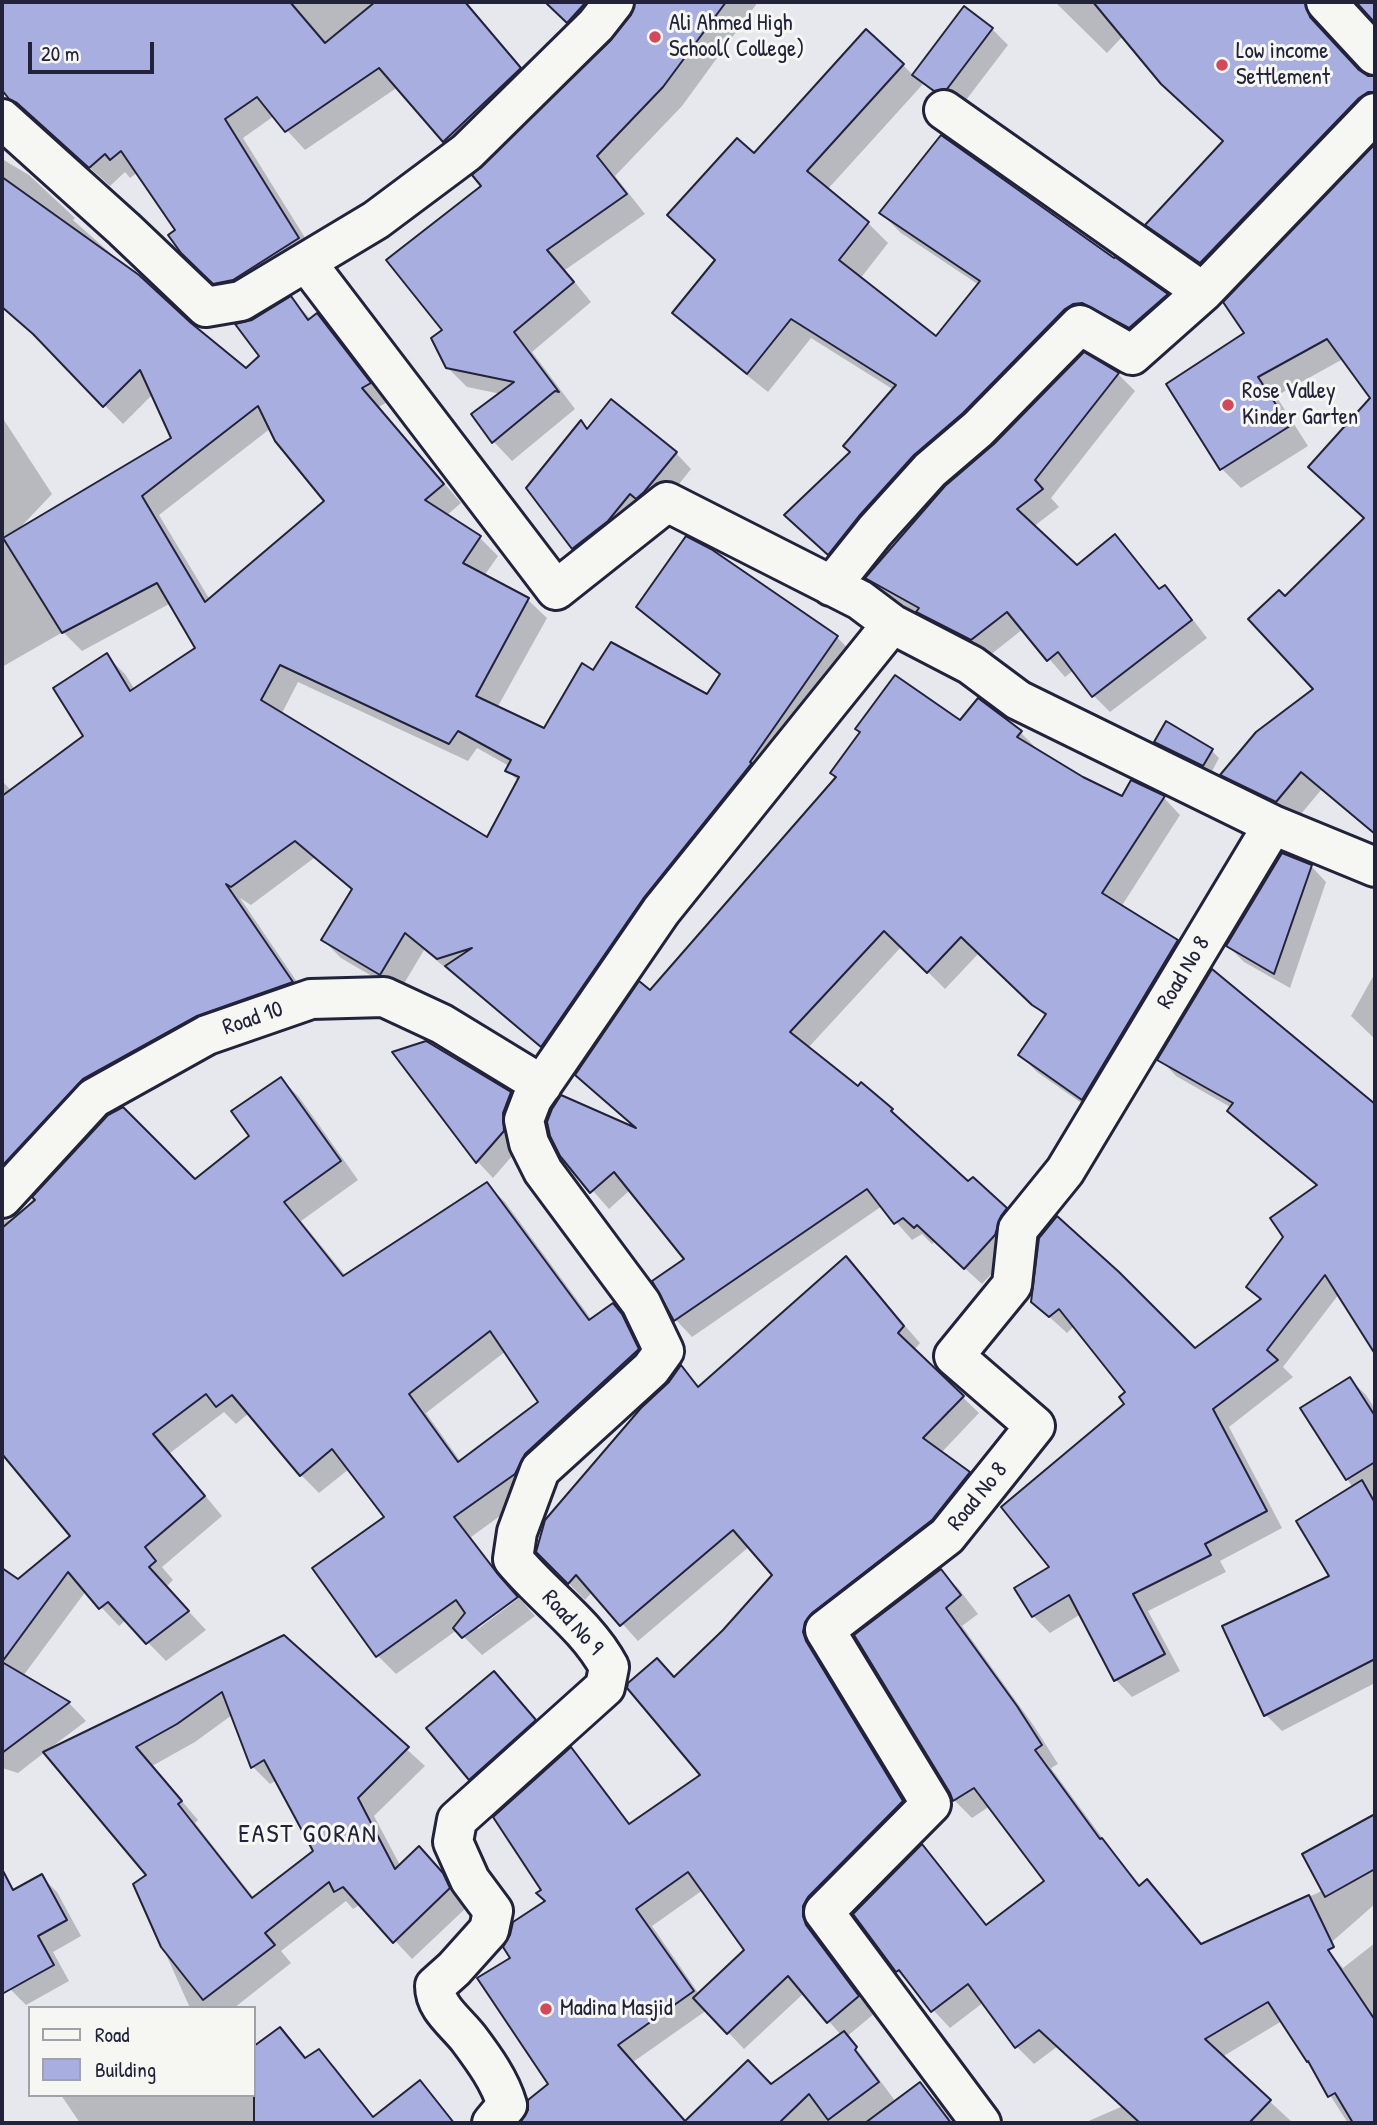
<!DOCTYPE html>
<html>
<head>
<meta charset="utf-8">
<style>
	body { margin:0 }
	#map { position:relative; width:1377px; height:2125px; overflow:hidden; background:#e6e8ee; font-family:"Patrick Hand",sans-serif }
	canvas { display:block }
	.frame { position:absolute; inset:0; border:4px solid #22223b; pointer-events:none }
	.legend { position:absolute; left:28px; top:2006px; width:228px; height:91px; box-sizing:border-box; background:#f6f6f2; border:2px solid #a1a1a9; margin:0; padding:9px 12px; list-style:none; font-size:21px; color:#22223b }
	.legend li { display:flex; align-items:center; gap:14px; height:35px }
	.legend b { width:35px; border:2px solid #a1a1a9 }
	.scale { position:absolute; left:28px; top:42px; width:126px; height:32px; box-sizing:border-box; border:4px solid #22223b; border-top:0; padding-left:9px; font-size:21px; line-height:24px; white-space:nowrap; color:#22223b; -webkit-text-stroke:5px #f6f6f2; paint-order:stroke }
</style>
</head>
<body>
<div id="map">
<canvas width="1377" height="2125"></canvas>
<div class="frame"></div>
<ul class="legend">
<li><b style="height:9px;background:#f6f6f2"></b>Road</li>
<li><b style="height:19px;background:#a8aedf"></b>Building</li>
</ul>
<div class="scale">20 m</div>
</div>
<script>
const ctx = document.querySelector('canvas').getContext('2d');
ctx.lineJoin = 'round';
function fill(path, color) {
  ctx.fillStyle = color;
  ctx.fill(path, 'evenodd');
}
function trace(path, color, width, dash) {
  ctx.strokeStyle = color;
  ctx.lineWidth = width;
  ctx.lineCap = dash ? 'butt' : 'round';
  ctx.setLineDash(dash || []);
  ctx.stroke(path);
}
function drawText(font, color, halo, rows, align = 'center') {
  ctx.font = font + ' "Patrick Hand",sans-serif';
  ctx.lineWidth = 6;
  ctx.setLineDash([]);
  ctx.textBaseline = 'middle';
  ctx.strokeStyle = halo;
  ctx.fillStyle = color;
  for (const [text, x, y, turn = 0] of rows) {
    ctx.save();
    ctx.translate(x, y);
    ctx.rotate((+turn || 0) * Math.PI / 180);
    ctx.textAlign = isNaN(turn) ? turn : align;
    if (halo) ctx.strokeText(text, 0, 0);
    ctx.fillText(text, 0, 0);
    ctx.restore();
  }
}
const shadow = new Path2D(`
	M2,2H136L145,16L161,2H465L539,88L463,160L398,87L305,150L274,116L243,138L317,257L234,302L202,272L178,230L138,172L130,178L125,172L110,186L38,121L30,117L2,87Z
	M547,2H623L587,41Z
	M637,2H758L682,106L615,176L645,214L565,270L591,302L532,352L575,409L512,461L494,442L473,415L501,394L467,387L447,367L444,330L484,186L613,42L633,16Z
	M1055,2H1287L1306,27L1362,74L1367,77L1375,78V120L1220,281L1166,243L1148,225L1225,142L1123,36L1107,53Z
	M992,29L1008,45L963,104L951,106L923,84L827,190L868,223L888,243L860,279L936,338L979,285L901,233L881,213L1115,259L1167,295L1186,315L1150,347L1104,323L849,574L807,535L852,452L894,390L811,338L768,392L694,333L674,313L716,260L754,155L903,65L913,75Z
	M1375,147V835L1321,790L1296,820L1241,793L1222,775L1315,690L1285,598L1366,519L1372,398L1343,359L1276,396L1308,446L1241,488L1222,469L1169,385L1246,333L1226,303Z
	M2,159L29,175L75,218L73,220L190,324L246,370L262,356L253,321L291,299L311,319L317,315L335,333L387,402L379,407L461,503L446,516L479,537L498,556L484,576L528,600L547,618L497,708L544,731L593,672L707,696L721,676L657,625L638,607L837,637L855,656L560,1064L424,950L399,992L341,958L323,940L353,891L314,858L251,905L240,898L310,1001L101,1097L2,1206V781L12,791L85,737L107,656L125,674L135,690L198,649L171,603L82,651L63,632L2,667V417L52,494L16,532L173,438L153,394L123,424L49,348L11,301L2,295ZM271,428L327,502L210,600L159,515ZM298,682L468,761L477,748L509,766L507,770L519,782L488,839L281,715Z
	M1118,374L1135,391L1051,498L1059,507L1033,527L1077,568L1115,537L1161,590L1164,587L1181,604L1207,638L1110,712L1093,695L1074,670L1065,677L1023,629L989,656L935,629L922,616L885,595L868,578Z
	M581,423L588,430L676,453L691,469L660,508L589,564L574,548L528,488Z
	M961,723L1021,733L1037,749L1082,778L1122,799L1164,798L1180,815L1121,907L1177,941L1194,958L1100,1116L1037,1072L1020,1055L1046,1017L979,953L945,989L902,946L808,1048L858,1088L891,1110L969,1184L1005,1209L1022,1226L1012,1252L982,1284L935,1241L932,1244L922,1234L912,1240L882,1206L692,1337L676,1320L654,1281L686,1259L630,1190L609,1209L561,1155L637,1129L577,1075L650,992Z
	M1156,742L1212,751L1219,758L1211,773L1164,749Z
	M1311,866L1326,882L1290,988L1244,962L1228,946Z
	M1213,971L1375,1106V1348L1339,1294L1283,1367L1293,1377L1229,1427L1282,1528L1220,1561L1226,1572L1148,1611L1180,1671L1132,1697L1116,1680L1081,1614L1050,1633L1033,1616L1017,1589L1052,1567L1127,1404L1128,1392L1074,1326L1067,1333L1033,1302L1041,1238L1195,1350L1262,1300L1248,1287L1318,1187L1246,1128L1230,1111L1232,1108L1176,1076L1160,1059Z
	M1375,973V1039L1351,1016Z
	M395,1053L510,1093L526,1109L519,1148L493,1178L478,1162Z
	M281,1079L299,1097L358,1180L301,1221L346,1276L487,1184L505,1202L592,1320L613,1305L632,1323L656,1368L533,1492L471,1537L516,1596L478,1625V1629L519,1598L535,1616L482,1655L457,1630L396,1674L378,1656L315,1568L386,1517L349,1469L319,1493L301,1475L249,1413L236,1424L224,1412L170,1453L222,1516L162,1567L173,1580L166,1587L206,1630L166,1661L126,1620L119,1626L86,1591L23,1676L69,1703L86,1721L49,1749L284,1637L425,1766L374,1816L401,1867L419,1849L460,1893L467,1907L412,1959L361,1904L353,1909L346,1901L281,1951L291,1963L234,2008H190L135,1885L148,1875L45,1752L18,1773L2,1768V1570L18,1582L73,1536L2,1451V1221L10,1220L19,1214L109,1117L195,1181L251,1136ZM506,1351L541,1402L461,1462L426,1413ZM232,1715L253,1767L270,1784L277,1780L315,1852L254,1898L195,1823L198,1820L152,1766L195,1742Z
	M846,1258L920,1343L914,1350L979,1413L941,1453L969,1474L985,1490L828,1629L919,1818L819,1934L823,1944L875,2013L845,2038L858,2051L896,2102L920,2085L937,2101L953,2123H523L550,2084L512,1959L547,1902L543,1890L571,1750L587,1766L631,1825L703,1775L675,1679L725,1631L774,1575L750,1546L638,1641L593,1591L585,1600L538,1552L681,1367L700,1387ZM703,1890L747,1950L699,1994L652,1926ZM804,1993L841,2035L772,2086L686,2123L633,2062L707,2010L744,2049Z
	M1350,1379L1366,1395L1375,1409V1683L1282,1731L1266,1715L1332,1577L1353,1488L1302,1408Z
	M940,1571L958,1588L978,1614L962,1626L1034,1726L1058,1764L1051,1768L1109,1847L1141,1886L1147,1881L1203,1945L1324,1890L1305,1855L1375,1816V1904L1326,1947L1343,1968L1375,1943V2123H1348L1282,2021L1222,2057L1293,2123H1219L1148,2058L1176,2123H1084L1123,2106L1058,2046L1034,2064L1017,2047L984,2002L950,2028L897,1971L855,1914L922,1847L939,1864L988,1926L1047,1882L990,1806L972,1818L954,1800Z
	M494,1673L550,1737L486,1794L470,1779Z
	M41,1876L57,1892L81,1936L53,1952L69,1981L26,2005L10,1989L2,1975V1898Z
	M280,2029L307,2059L319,2051L335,2067L375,2118L420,2083L455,2123H80L61,2095H254V2048Z`);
const building = new Path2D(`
	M2,2H290L325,43L375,2H465L521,68L443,142L379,68L285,132L257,97L225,119L299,238L233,280L213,284L181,253L168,235L175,230L121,151L110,160L105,154L89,168L17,103L9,99L2,90Z
	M545,2H586L567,23Z
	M635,2H726L663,87L597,156L627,194L547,250L574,282L514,332L559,392L555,391L492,443L471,414L514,382L446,368L431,338L442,330L386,260L481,186L472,175L611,40L631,15Z
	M1093,2H1305L1310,17L1359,70L1368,76H1375V92H1368L1359,98L1200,263L1145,225L1223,141L1161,84Z
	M1356,2H1375V23Z
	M964,6L993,28L947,89L934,91L912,75Z
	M866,29L904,64L807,171L869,222L839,260L936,336L980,281L879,213L941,135L1114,258L1115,257L1168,294L1129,328L1082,303L1073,304L1065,309L963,413L914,455L859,516L828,555L784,515L850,452L843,446L896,385L791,319L747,374L672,313L715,260L667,215L737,138L754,153Z
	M1375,144V834L1301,772L1276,802L1220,775L1256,732L1313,689L1248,619L1279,590L1285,596L1364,518L1308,467L1370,398L1327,339L1258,377L1290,426L1220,470L1166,384L1244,333L1223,302Z
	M2,177L139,275L191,323L246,368L259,356L235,324L252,320L291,296L308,320L317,313L371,383L362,388L444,484L425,500L481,536L463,563L529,598L476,696L544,728L582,663L593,670L611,642L707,694L720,674L636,607L686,536L711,549L838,636L750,762L752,763L643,899L541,1047L445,966L472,948L437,959L405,933L380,975L321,940L352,889L295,841L231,887L226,884L293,982L197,1016L83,1079L2,1166V796L83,736L53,688L107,653L130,691L195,648L157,583L62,633L3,538L171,438L140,370L103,407L33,334L2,307ZM258,406L275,441L324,501L205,602L142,496ZM280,665L449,744L458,731L511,760L505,771L519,777L487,837L261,700Z
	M1084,352L1119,373L1035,480L1043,489L1017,509L1077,565L1115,534L1159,589L1165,585L1192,620L1092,697L1058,652L1047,661L1007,612L971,640L916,612L919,608L865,578L945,486L994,444Z
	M611,399L677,452L644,492L636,499L630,494L608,521L572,549L526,488L581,420L587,429Z
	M895,675L960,720L978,698L1022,731L1017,737L1083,777L1122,796L1131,780L1165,796L1102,893L1178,940L1082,1100L1018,1055L1046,1014L1032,1005L961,937L927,973L884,931L790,1032L858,1086L861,1082L893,1109L891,1111L968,1181L973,1177L1007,1208L1001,1216L995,1235L964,1269L917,1225L914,1228L903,1218L894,1224L867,1189L674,1321L652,1281L684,1259L614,1172L590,1193L560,1156L550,1136L547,1122L552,1109L561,1095L636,1128L575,1075L639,981L650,990L836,777L830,773L860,732L855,729Z
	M1166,721L1213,749L1203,766L1154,742Z
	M1282,853L1312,865L1274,974L1226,946Z
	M1212,969L1375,1104V1354L1325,1275L1267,1350L1278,1360L1213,1409L1267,1511L1205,1544L1211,1555L1133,1594L1165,1654L1114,1681L1069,1595L1032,1617L1014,1588L1049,1567L1001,1507L1124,1404L1119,1397L1125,1392L1059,1309L1049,1317L1031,1302L1039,1238L1057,1216L1119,1272L1195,1348L1261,1299L1246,1287L1283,1237L1270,1218L1317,1185L1227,1111L1233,1103L1157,1060Z
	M426,1041L511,1092L503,1113L504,1131L476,1163L392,1052Z
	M281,1077L341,1161L284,1202L343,1276L487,1182L589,1320L613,1303L622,1314L639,1349L525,1454L515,1474L454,1517L497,1573L518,1597L462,1638L453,1628L465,1613L456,1600L376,1657L312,1568L384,1517L332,1449L300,1476L232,1395L216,1407L206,1394L153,1434L205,1496L145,1547L156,1561L149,1567L189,1611L146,1644L108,1602L99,1609L68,1572L2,1662L70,1702L2,1753V1568L18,1579L70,1536L2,1454V1228L35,1200L32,1197L108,1115L123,1107L195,1179L249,1136L231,1111ZM490,1331L538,1402L458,1462L409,1394Z
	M846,1256L904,1326L898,1333L964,1396L923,1438L970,1472L932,1520L812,1613L805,1622L803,1632L806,1641L903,1801L808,1897L803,1906V1916L806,1925L859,1996L827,2023L788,1976L727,2034L693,1998L744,1950L688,1872L636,1909L694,1991L618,2045L685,2121L748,2060L771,2084L844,2031L857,2047L855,2050L879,2082L828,2120L809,2094L779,2123H520L528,2110V2100L548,2084L477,1978L510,1958L503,1947L510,1935L513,1922L545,1901L536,1893L541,1890L493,1817L571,1747L629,1824L700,1775L627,1688L628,1683L657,1658L674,1677L723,1630L772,1575L733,1530L620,1626L576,1575L568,1584L536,1552L545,1520L641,1408L669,1382L681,1365L698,1387Z
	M1350,1377L1375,1416V1462L1346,1480L1300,1408Z
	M1362,1480L1375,1503V1659L1264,1716L1222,1626L1329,1576L1296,1521Z
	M941,1569L961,1595L946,1608L1017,1706L1042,1745L1035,1750L1100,1839L1102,1838L1139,1886L1147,1879L1201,1944L1309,1895L1334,1947L1328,1950L1375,2020V2123H1353L1335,2093L1328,2097L1308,2061L1307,2062L1268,2002L1205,2039L1271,2100L1249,2123H1140L1039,2030L1015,2048L968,1984L931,2012L899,1970L896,1972L853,1914L922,1844L986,1925L1044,1881L974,1788L953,1801L950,1793L854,1635Z
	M284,1635L409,1747L358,1798L395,1869L419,1846L443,1873L450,1888L393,1943L343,1887L334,1892L329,1882L265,1933L275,1945L203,2000L161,1947L133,1884L146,1875L43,1752ZM222,1692L251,1768L264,1760L313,1851L252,1898L178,1804L182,1801L136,1747L177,1724Z
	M494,1671L536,1720L469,1780L426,1728Z
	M1375,1814V1869L1325,1897L1302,1854Z
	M2,1869L13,1890L42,1874L67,1920L38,1936L54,1965L2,1994Z
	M280,2027L305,2058L319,2049L373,2117L420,2080L454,2123H254V2046Z
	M920,2082L951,2123H865Z`);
const street = new Path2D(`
	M1326,2L1375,55
	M944,110L1203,292
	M2,119L124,229L206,307L241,301L376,220L467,152L596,25L614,2
	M306,262L556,590L667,502L860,600L892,624L971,665L1018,700L1273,825L1375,867
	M831,586L875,531L930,470L978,429L1080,325L1132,355L1203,292L1375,113
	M2,1198L94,1098L207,1035L311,999L384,997L442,1024L542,1085
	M492,2123L507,2105C500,2081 484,2059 469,2039C455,2021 435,2008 435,1986L454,1969L489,1930L493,1911L470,1880L453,1842L457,1820L605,1687L609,1667C586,1624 543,1596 513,1559L517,1532L540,1470L651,1369L664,1351L641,1303L543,1171L529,1143L524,1120L532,1099L661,911L892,624
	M981,2123L824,1912L931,1804L825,1630L947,1536L1035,1426L954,1356L1012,1285L1018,1229L1065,1171L1273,825`);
const markers = [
	[655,37,7,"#d1495b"],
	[1222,65,7,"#d1495b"],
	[1228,405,7,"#d1495b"],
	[546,2009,7,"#d1495b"]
];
const poiNames = [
	["Ali Ahmed High",669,24],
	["School( College)",669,50],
	["Low income",1236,52],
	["Settlement",1236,78],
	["Rose Valley",1242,392],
	["Kinder Garten",1242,418],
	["Madina Masjid",560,2009]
];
const streetNames = [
	["Road No 8",1184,973,-59],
	["Road 10",253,1019,-19],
	["Road No 8",978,1497,-51],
	["Road No 9",572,1623,48]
];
const quarterNames = [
	["EAST GORAN",308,1835]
];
fill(shadow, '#0003');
fill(building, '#a8aedf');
trace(building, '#22223b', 2);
trace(street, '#22223b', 44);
trace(street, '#f6f6f2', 38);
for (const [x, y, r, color] of markers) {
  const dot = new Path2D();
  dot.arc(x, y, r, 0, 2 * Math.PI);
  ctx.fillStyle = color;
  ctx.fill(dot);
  trace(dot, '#f6f6f2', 2.5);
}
drawText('23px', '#22223b', '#f6f6f2', poiNames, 'left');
drawText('23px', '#22223b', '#f6f6f2', streetNames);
ctx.letterSpacing = '2px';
drawText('26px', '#22223b', '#f6f6f2', quarterNames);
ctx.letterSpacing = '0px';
</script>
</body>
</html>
